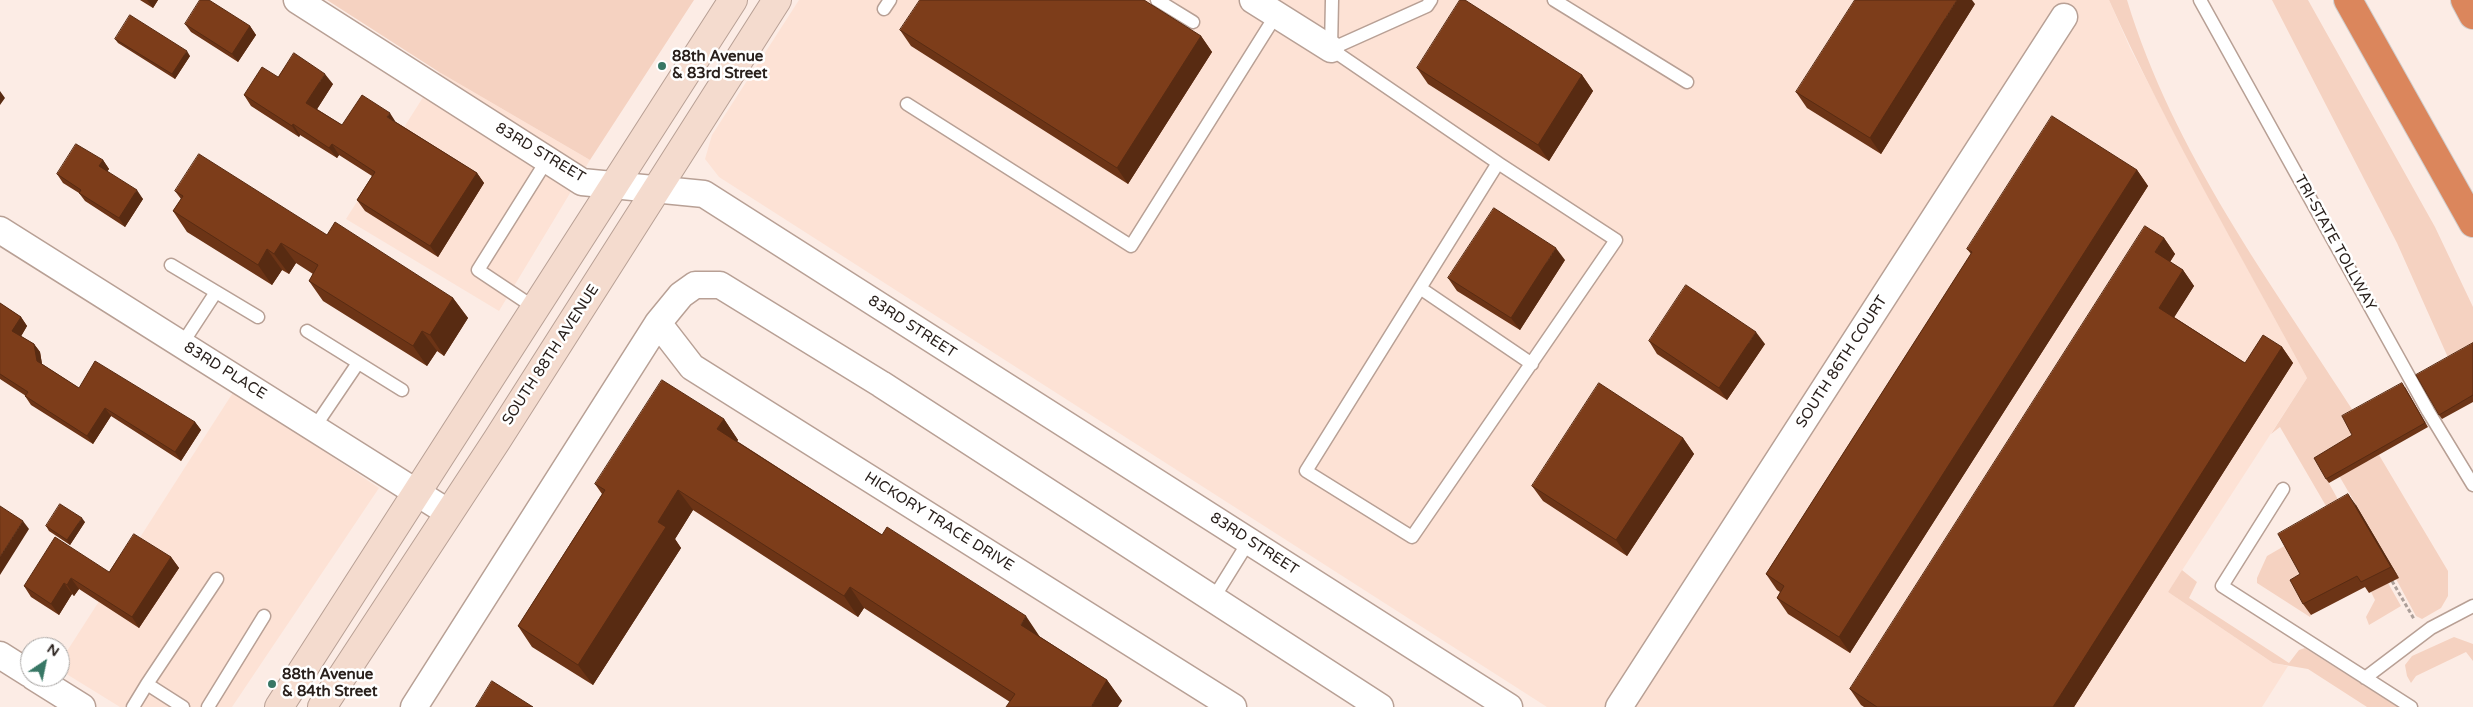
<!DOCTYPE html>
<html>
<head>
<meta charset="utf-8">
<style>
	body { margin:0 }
	#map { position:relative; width:2473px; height:707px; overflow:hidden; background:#fcece5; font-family:"Varela Round",sans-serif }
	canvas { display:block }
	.north { position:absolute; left:20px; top:637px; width:50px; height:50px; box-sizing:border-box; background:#fff; border:1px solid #a9a6a4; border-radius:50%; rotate:34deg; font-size:14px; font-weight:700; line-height:20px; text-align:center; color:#29201c }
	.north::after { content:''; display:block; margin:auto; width:18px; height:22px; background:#387765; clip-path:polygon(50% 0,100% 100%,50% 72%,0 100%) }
</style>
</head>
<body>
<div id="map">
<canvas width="2473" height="707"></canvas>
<div class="north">N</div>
</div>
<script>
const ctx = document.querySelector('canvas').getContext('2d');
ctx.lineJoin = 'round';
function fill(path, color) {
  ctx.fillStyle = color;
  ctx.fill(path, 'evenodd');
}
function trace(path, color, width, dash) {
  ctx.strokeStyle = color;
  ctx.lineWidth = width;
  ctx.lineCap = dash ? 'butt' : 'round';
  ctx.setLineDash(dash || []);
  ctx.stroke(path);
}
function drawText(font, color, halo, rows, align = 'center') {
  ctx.font = font + ' "Varela Round",sans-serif';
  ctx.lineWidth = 5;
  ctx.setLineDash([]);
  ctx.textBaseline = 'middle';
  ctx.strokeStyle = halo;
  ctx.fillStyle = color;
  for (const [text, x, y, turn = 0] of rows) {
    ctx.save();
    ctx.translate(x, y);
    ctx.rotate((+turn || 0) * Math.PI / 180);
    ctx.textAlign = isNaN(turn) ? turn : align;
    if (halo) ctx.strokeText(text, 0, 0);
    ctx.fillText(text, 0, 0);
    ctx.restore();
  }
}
const built = new Path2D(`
	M799,0H2109L2130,48L2170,125L2307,378L2168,592L2273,663L2288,666L2262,707H1547L719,177L705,159L712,135Z
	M439,72L590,160L499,311L346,219Z
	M234,391L379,488L232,707H120L60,670V662Z`);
const green = new Path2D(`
	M327,0H694L590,160L439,72Z
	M2109,0H2127C2173,152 2271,283 2356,415L2355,440L2317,462L2345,512L2333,518L2280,427L2271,434L2307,378C2240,253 2167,130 2109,0Z
	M2272,0H2308L2435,227L2473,307V349L2450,362L2397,243Z
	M2363,451L2368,461L2379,455L2448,571V596L2441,608L2422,619L2416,616L2396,579L2398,577L2334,467Z
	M2286,545L2308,585L2298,591L2311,615L2310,617L2257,583V578L2267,556Z
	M2182,570L2197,582L2189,598L2289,663L2299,650L2305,648L2398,707H2367L2308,669L2273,663L2168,592Z
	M2388,583L2401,606L2369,625L2366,617L2375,600L2371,592Z
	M2454,637L2473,644V661L2466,652L2416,676L2411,683L2407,676L2405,665L2412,656Z`);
const path = new Path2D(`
	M2392,581L2414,619`);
const lane = new Path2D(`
	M1157,0L1193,22
	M1554,0L1687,82
	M2200,0L2428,411L2473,485
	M884,9L890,0
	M1331,49L1498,163L1306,471L1412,537L1616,240L1498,163
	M1331,49L1427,6L1431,0
	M1331,49L1332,0
	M907,104L1131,246L1276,15
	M171,265L258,317
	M1420,288L1532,364
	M535,308L478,270L547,160
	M307,331L402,390
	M182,344L216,292
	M314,428L358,363
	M2283,489L2222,586L2411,707
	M1213,599L1249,541
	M2365,678L2431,628L2473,606
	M147,684L217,579
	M133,707L147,684L183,707
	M208,707L264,616`);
const street = new Path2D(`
	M297,0L582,182L704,194L1509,707
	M1253,0L1331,49
	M0,230L449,513
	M658,323L692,367L1233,707
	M0,655L30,674
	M34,677L82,707
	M414,707L658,323L681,295L695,285H720L881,384L1380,707
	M1619,707L2064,17`);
const secondary = new Path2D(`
	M279,707L733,0
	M322,707L497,440L777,0`);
const highway = new Path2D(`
	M2348,0L2473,223
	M2465,0L2473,15`);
const wall = new Path2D(`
	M140,0H158L153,8Z
	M1975,4L1881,154L1807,108L1796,92Z
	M185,24L250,26L256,35L238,62L191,32Z
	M900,30L1201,36L1212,52L1128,184L911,46Z
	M115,39L190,56L175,79L118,43Z
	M1417,68L1582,75L1593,91L1549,161L1428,84Z
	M278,77L333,84L317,109L342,125L396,122L477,173L484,183L438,257L365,211L357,200L372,176L339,155L337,158L300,135L299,137L251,106L244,95Z
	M103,160L109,169L107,171L143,199L125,227L85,201L79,193L63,183L57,174Z
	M2137,170L2148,186L1850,653L1788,614L1777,598L1780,592L1777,590L1766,574L1971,254L1967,249Z
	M175,191L327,235L453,298L468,318L444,356L437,351L427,366L323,301L309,281L313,274L296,263L289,274L282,270L272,285L187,232L173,211L181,199Z
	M2164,238L2175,254L2170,262L2183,270L2194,286L2174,317L2245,363L2282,347L2293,363L2074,707H1864L1861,705L1850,689Z
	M1565,260L1520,330L1457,291L1448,278Z
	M0,303L21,317L27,326L21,336L34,344L40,352L42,364L79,388L195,422L201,430L181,461L111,416L93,444L31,405L25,396H26L0,379Z
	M1649,341L1765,344L1727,400L1657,354Z
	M2473,343V402L2442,419L2439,415Z
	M2405,387L2428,427L2329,483L2326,479L2352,435Z
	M724,419L738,440L737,441L1107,680L1122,701L1010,702L864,608L858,617L693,510L675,539L681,548L593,685L532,647L518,626L602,494L595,484Z
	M1683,438L1694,454L1627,556L1543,501L1532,486Z
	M2356,505L2399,578L2369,593L2365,587L2311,615L2303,604L2300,574Z
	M85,522L70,545L49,531L46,526Z
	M171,557L179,568L139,628L79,589L74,596L72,594L59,615L31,597L24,586L109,572Z`);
const shadedWall = new Path2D(`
	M147,0H158L153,8Z
	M1957,0H1972L1975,4L1881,154L1870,138Z
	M250,26L256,35L238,62L232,54Z
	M1201,36L1212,52L1128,184L1117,168Z
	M187,51L190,56L175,79L172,74Z
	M325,74L333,84L314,114L306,103Z
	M1582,75L1593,91L1549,161L1538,145Z
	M0,91L5,98L0,105Z
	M390,113L397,124L387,117Z
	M293,124L300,135L299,137L292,126Z
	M332,144L339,155L337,158L329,148Z
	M103,160L109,169L105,175L99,166Z
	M2137,170L2148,186L1850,653L1839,637Z
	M477,173L484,183L438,257L430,246Z
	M137,190L143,199L125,227L119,218Z
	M2164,238L2175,254L2166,268L2155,252Z
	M281,243L296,263L289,274L274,254Z
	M1556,248L1565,260L1520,330L1511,318Z
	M267,249L282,270L272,285L258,265Z
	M2183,270L2194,286L2170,324L2159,308Z
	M453,298L468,318L444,356L430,335Z
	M21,317L27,326L19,340L12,331Z
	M422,331L437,351L427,366L413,346Z
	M1756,332L1765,344L1727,400L1719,388Z
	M34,344L40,352L43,370L37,361Z
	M2282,347L2293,363L2074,707H2053Z
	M105,408L111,416L93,444L87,436Z
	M724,419L738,440L732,449L717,429Z
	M195,422L201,430L181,461L175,452Z
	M1683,438L1694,454L1627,556L1616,540Z
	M678,490L693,510L675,539L681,548L593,685L578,665L658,522Z
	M2348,494L2356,505L2399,578L2391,567Z
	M82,518L85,522L70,545L67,540Z
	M23,521L29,529L0,575V557Z
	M171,557L179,568L139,628L132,617Z
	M71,578L79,589L74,596L67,585Z
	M64,583L72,594L59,615L51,604Z
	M850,587L864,608L858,617L844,596Z
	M1026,616L1040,637L1035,645L1021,625Z
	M1107,680L1122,701L1118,707H1091Z`);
const building = new Path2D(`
	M200,0H209L250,26L232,54L185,24Z
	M920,0H1144L1201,36L1117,168L900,30Z
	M1460,0H1465L1582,75L1538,145L1417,68Z
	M1855,0H1957L1870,138L1796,92Z
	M130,15L187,51L172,74L115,39Z
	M294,53L325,74L306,103L342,125L362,95L390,113L387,117L477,173L430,246L357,200L375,172L332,144L329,148L293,124L292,126L244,95L262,67L278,77Z
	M2052,116L2137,170L1839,637L1777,598L1784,586L1766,574L1972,252L1967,249Z
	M76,144L103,160L99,166L137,190L119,218L79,193L81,190L57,174Z
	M199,154L327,235L335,222L453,298L430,335L422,331L413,346L309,281L318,265L281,243L274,254L267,249L258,265L173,211L183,196L175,191Z
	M1494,208L1556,248L1511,318L1448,278Z
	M2145,226L2164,238L2155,252L2183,270L2159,308L2245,363L2263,335L2282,347L2053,707H1877L1850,689Z
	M1686,285L1756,332L1719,388L1649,341Z
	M0,303L21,317L12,331L34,344L37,361L79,388L95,361L195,422L175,452L105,408L87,436L25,396L28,392L0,374Z
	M2473,343V395L2439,415L2416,375Z
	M662,380L724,419L717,429L882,535L887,527L1026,616L1021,625L1107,680L1091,707H1006L1015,694L850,587L844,596L678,490L658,522L666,527L578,665L518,626L605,490L595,484Z
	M1599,383L1683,438L1616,540L1532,486Z
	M2402,383L2425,423L2326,479L2314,458L2352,435L2342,416Z
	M2348,494L2391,567L2361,582L2357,576L2303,604L2290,580L2300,574L2278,534Z
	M60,504L82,518L67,540L46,526Z
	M0,506L23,521L0,557Z
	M134,534L171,557L132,617L71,578L67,585L64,583L51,604L24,586L55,537L109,572Z
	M492,681L533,707H476Z`);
const markers = [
	[662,66,5,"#387765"],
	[272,684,5,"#387765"]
];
const poiNames = [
	["88th Avenue",672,57],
	["& 83rd Street",672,74],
	["88th Avenue",282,675],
	["& 84th Street",282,692]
];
const streetNames = [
	["83RD STREET",540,153,31],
	["TRI-STATE TOLLWAY",2335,243,61],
	["83RD STREET",912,327,33],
	["SOUTH 88TH AVENUE",551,355,-57],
	["SOUTH 86TH COURT",1842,362,-57],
	["83RD PLACE",225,371,32],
	["HICKORY TRACE DRIVE",939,522,32],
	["83RD STREET",1254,544,33]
];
fill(built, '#fde2d5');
fill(green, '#f5d2c1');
trace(lane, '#b8a095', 15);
trace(street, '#b8a095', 29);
trace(secondary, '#b8a095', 30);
trace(highway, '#d0cecd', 30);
trace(path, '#ac9f99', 3, [4, 2.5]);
trace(lane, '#fff', 12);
trace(street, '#fff', 26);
trace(secondary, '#f4dbce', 28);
trace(highway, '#db865c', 28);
fill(wall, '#6c3416');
fill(shadedWall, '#582b12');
fill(building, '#7d3d1a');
trace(building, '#582b12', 1);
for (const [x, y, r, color] of markers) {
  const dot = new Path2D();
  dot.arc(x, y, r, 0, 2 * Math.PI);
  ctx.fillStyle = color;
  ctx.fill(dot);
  trace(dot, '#fff', 2);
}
drawText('bold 15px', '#29201c', '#fff', poiNames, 'left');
drawText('15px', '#29201c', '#fff', streetNames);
</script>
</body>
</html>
